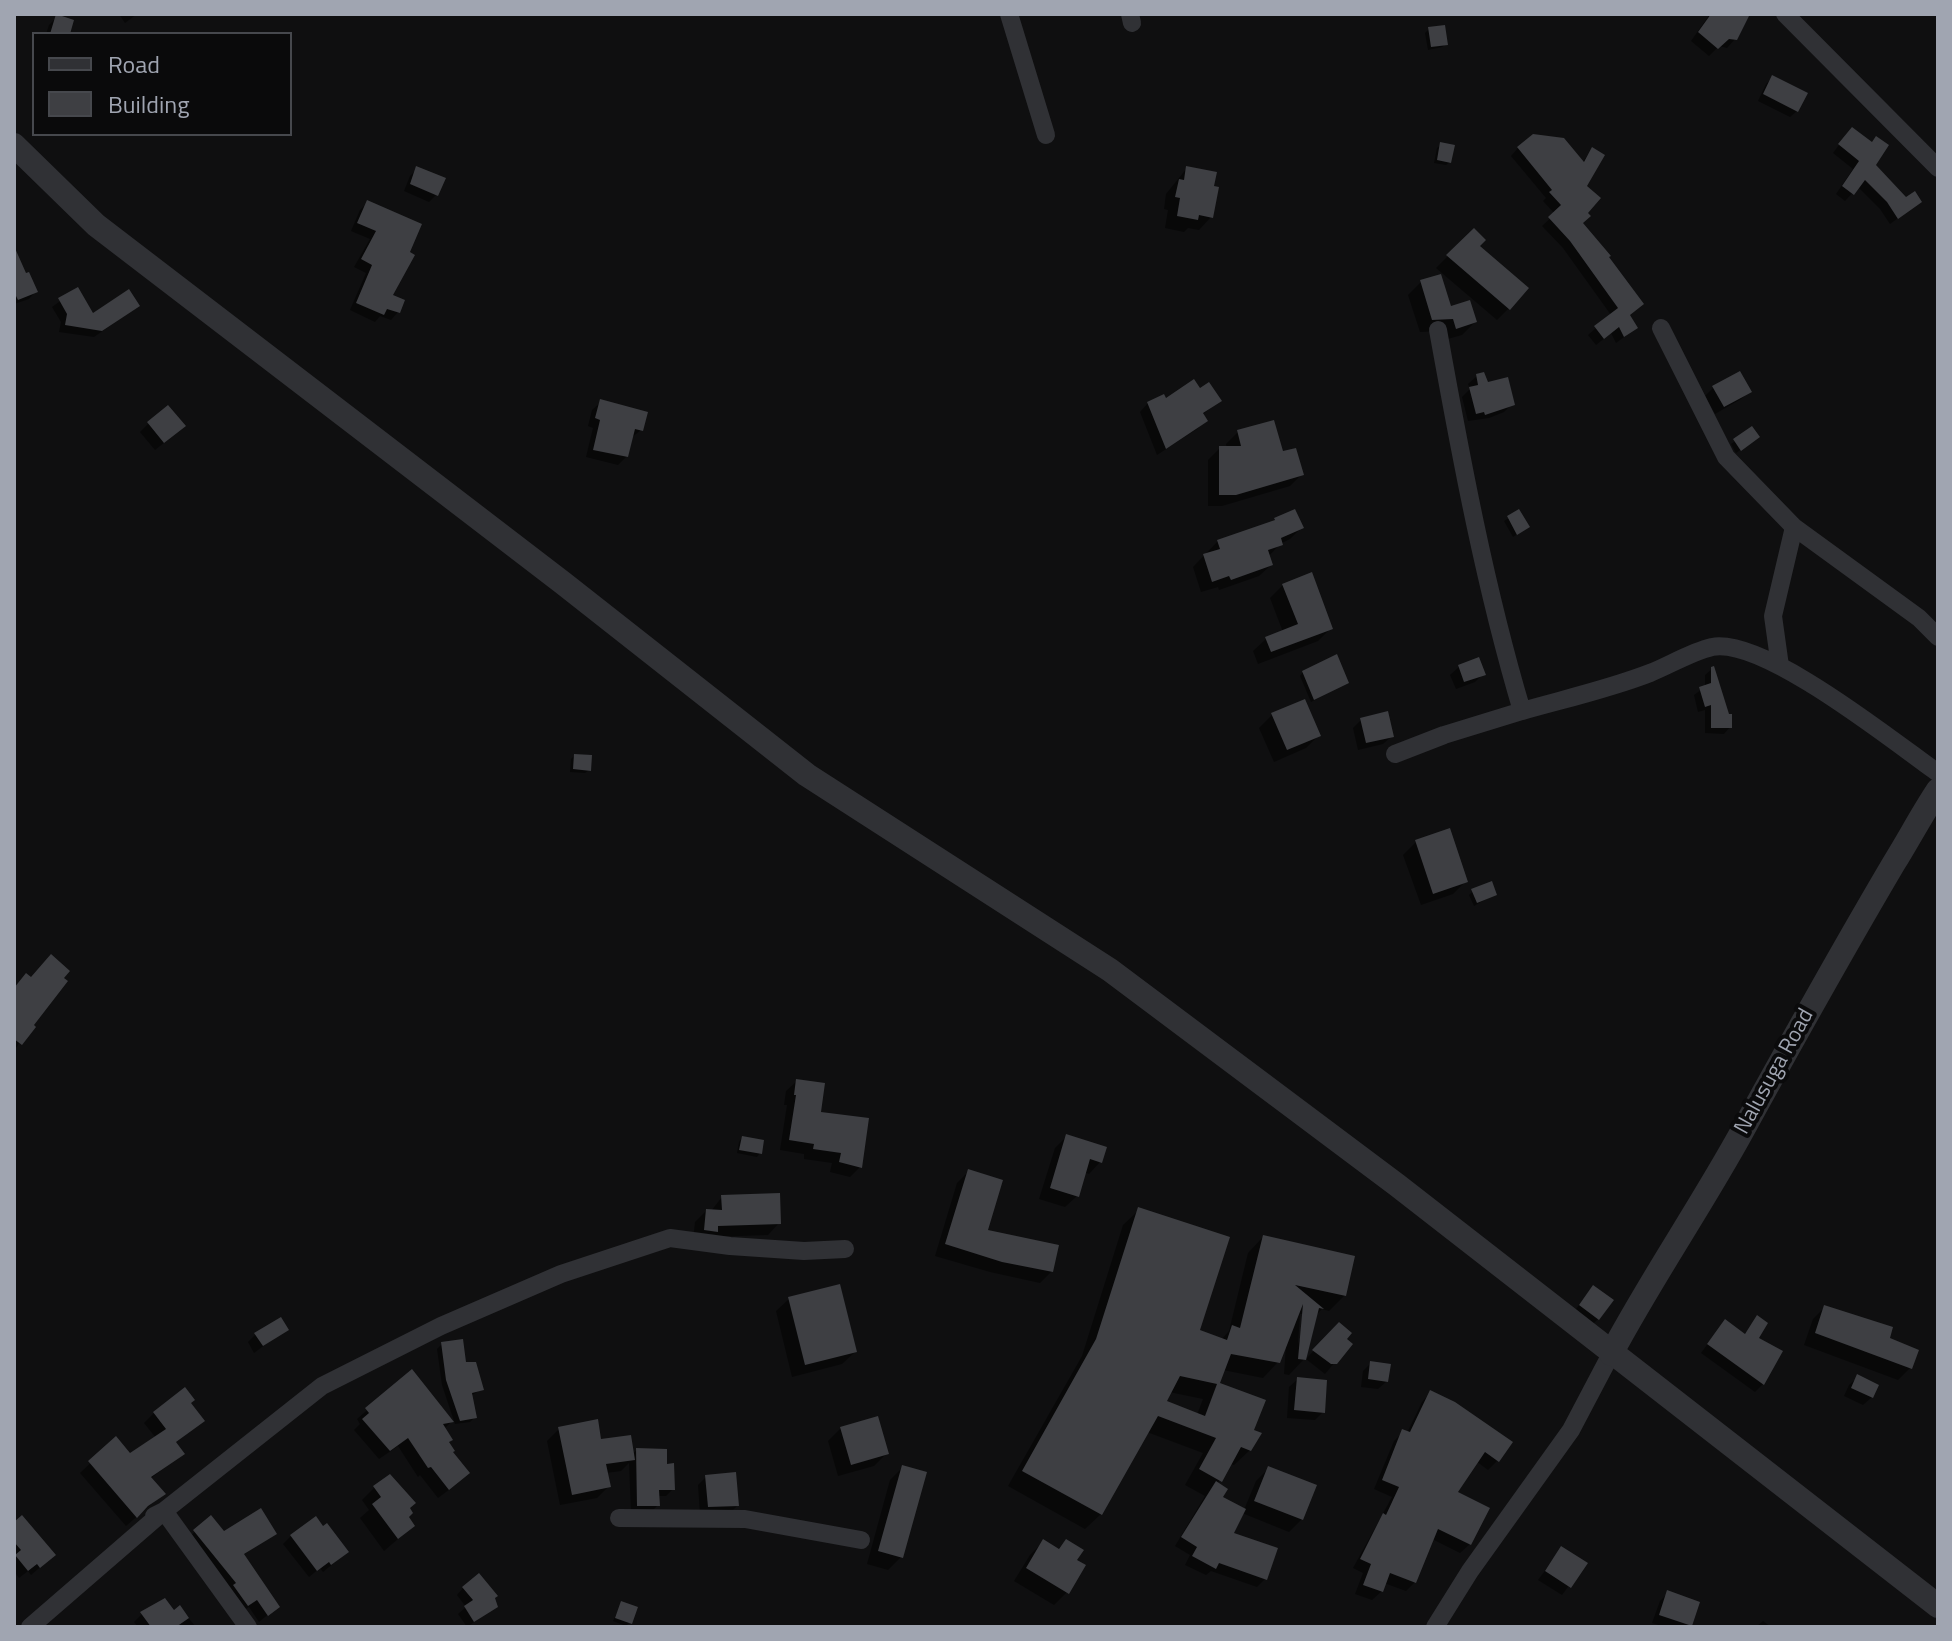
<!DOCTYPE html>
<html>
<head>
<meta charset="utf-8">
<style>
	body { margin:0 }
	#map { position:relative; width:1952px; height:1641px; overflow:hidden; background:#0f0f10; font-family:"Titillium Web",sans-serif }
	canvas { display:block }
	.frame { position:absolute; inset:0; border:16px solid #a0a5b1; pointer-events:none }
	.legend { position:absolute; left:32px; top:32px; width:260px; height:104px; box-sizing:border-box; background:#0a0a0b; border:2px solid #46484d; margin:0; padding:10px 14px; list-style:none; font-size:24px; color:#a0a5b1 }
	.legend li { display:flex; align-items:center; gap:16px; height:40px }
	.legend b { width:40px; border:2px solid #46484d }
</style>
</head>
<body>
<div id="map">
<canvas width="1952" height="1641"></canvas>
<div class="frame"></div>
<ul class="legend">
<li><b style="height:10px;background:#303135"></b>Road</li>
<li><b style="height:22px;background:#3e3f43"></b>Building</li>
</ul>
</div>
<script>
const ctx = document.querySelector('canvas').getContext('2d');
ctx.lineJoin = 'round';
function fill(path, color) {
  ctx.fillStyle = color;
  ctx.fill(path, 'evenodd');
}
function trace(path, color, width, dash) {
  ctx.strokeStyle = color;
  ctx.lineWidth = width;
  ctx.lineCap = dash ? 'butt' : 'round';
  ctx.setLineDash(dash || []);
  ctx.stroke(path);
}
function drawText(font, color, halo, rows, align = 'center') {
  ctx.font = font + ' "Titillium Web",sans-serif';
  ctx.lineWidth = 8;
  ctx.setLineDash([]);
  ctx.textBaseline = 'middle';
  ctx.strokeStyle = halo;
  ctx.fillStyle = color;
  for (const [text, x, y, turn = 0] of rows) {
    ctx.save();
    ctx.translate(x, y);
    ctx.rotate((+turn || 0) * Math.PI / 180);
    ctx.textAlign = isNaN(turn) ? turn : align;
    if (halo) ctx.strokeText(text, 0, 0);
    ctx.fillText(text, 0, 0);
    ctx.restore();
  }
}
const shadow = new Path2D(`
	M119,14H137L125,23Z
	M1710,14H1748L1735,39L1727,48L1719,46L1709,56L1691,41Z
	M57,17L68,34H46L49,25Z
	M1429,29L1446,44L1442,47L1428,50L1425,33Z
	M1773,77L1797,111L1790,117L1758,101L1766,84Z
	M1845,137L1906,199L1920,202L1890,224L1880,209L1858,187L1845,201L1836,194L1853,169L1833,153Z
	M1441,145L1450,162L1446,165L1434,163L1437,148Z
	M1518,148L1582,163L1592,149L1584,187L1585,213L1581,223L1636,328L1616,343L1611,333L1596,345L1588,335L1611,315L1563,248L1542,226L1555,214L1543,201L1546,198L1511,156Z
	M1187,168L1211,217L1199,230L1188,228L1184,232L1165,228L1168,210L1164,209L1166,194Z
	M417,169L436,195L429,202L404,191L410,176Z
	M368,202L419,225L390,296L398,312L391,320L380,316L375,322L350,310L366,273L354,267L370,239L351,231L360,210Z
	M1474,230L1477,247L1509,308L1497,320L1436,268Z
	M14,253L35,292L29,299L14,304Z
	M1421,282L1449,308L1475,322L1462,335L1444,340L1440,331L1420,332L1408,295Z
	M77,289L92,316L130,312L94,337L59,332L61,322L52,307Z
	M1477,376L1512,404L1504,412L1489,418L1468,421L1462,397L1470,389L1468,384Z
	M1713,388L1750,391L1741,399L1715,414L1705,396Z
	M1200,390L1219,401L1202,415L1205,421L1197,429L1157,455L1140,412L1148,403Z
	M601,402L641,430L631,438L627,456L618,465L586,457L593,428L588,426L592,410Z
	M148,424L175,434L155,450L140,432Z
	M1752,429L1754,440L1736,453L1731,444Z
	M1238,432L1281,454L1301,475L1290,486L1222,506H1208V460L1220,448H1227L1226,444Z
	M1519,512L1524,530L1513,537L1504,521Z
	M1275,519L1301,528L1290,539L1280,544L1268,557L1271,565L1259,576L1219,590L1218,587L1201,592L1193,567L1218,541L1271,523Z
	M1283,585L1331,628L1318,641L1258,664L1253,651L1266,639L1283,632L1270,598Z
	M1459,667L1483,674L1475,682L1456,689L1450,675Z
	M1712,669L1730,727L1724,734L1705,733V710L1698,712L1694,695L1705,687V675Z
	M1303,672L1347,683L1311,702L1300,676Z
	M1272,715L1318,736L1306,748L1274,762L1259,728Z
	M1361,720L1392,736L1383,744L1358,750L1353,728Z
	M574,756L589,770L585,773L570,772L571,759Z
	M1416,842L1466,881L1453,894L1421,905L1403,855Z
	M1473,891L1495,894L1474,906L1469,895Z
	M26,975L31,1025L14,1051V988Z
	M797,1081L818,1114L860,1167L850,1177L830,1172L832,1163L804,1159V1154L780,1150L787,1105H784L786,1091Z
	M1067,1136L1100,1162L1089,1174L1084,1172L1077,1196L1065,1207L1039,1199L1055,1148Z
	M742,1138L760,1153L757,1157L737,1153L739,1142Z
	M968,1172L985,1232L1052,1271L1040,1283L990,1272L935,1256L957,1183Z
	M722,1197L779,1223L768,1235L710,1237L693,1241L695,1222L706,1211H711Z
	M1139,1210L1198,1332L1221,1340L1229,1331L1248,1253L1263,1237L1345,1295L1329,1311L1322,1309L1316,1315L1304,1359L1289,1375L1284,1374L1286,1345L1278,1362L1263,1378L1223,1370L1217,1384L1252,1431L1250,1450L1234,1465L1230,1464L1217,1484L1220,1498L1244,1510L1256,1481L1269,1468L1302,1519L1289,1532L1242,1513L1232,1534L1265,1579L1257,1587L1211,1571L1206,1575L1185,1565L1190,1555L1175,1546L1205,1496L1185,1485L1203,1453L1147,1432L1101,1514L1085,1529L1008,1486L1082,1356L1123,1225ZM1300,1314H1304L1302,1334L1298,1344ZM1169,1392L1203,1399L1197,1415L1164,1402Z
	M1593,1288L1598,1319L1590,1327L1572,1314Z
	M789,1299L855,1352L842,1364L792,1377L776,1311Z
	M1825,1307L1887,1340L1910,1368L1898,1380L1804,1345L1813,1319Z
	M1757,1318L1756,1339L1780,1352L1763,1384L1755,1392L1701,1353L1718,1330L1744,1335Z
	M1339,1324L1344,1339L1350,1344L1325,1374L1306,1359Z
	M286,1329L254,1353L248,1342L256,1334Z
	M442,1344L464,1364L481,1389L471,1396L475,1417L470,1422L455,1424L442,1385L437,1349Z
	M1371,1363L1387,1381L1378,1389L1361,1387L1363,1371Z
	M412,1371L451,1422L444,1429L458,1483L438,1498L420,1475L418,1477L398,1446L379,1459L354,1430L360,1424L357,1419Z
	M1858,1377L1872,1397L1863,1405L1844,1396L1849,1385Z
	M1298,1379L1323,1412L1315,1420L1287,1418L1289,1387Z
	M1431,1392L1497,1461L1488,1470L1476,1461L1455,1492L1470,1544L1460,1553L1432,1539L1415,1582L1406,1591L1384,1583L1382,1591L1372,1600L1355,1594L1363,1573L1353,1568L1392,1497L1374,1489L1394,1441L1403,1432L1407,1433L1422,1402Z
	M189,1403L203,1421L175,1443L182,1454L150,1479L163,1494L126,1526L80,1473L116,1439L130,1456L156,1438L144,1423L154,1413Z
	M841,1428L886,1454L874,1466L838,1476L828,1441Z
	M559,1429L632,1454L637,1450L665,1466L673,1489L666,1496H657V1506L650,1513H631L629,1463L621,1471L606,1473L609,1486L597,1498L560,1505L547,1441Z
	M903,1467L901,1557L888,1570L867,1564L890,1480Z
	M706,1477L737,1506L729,1514H700L698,1485Z
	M374,1488L408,1509L407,1518L413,1526L384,1551L360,1518L369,1510L362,1500Z
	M210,1518L224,1534L274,1533L242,1556L277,1607L259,1622L249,1607L239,1613L186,1540Z
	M14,1525L45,1563L31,1575L28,1571L19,1578L14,1571Z
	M291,1536L347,1552L323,1572L320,1568L309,1577L283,1544Z
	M1066,1541L1075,1560L1067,1592L1054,1605L1014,1581L1030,1555L1043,1542L1057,1550Z
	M1562,1548L1585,1564L1562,1595L1538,1580Z
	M463,1588L493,1598L496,1607L467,1627L458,1614L466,1607L457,1595Z
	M1668,1593L1690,1625L1688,1627H1665L1652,1623L1660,1601Z
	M622,1603L630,1622L626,1626L613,1621Z
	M180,1608L196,1627H138L134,1622L142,1614L174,1612Z
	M1763,1621L1771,1627H1756Z`);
const building = new Path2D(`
	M56,14L74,20L70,34H50Z
	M1711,14H1750L1737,40L1729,39L1718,49L1698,32Z
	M1445,25L1448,45L1431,47L1428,27Z
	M1772,75L1808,93L1798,112L1763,94Z
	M1852,127L1872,142L1876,136L1889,145L1876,165L1906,197L1915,191L1922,202L1898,219L1887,202L1865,180L1854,195L1842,186L1859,161L1838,144Z
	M1533,134L1564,138L1584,162L1592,147L1605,155L1587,186L1601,198L1588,213L1591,216L1583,223L1611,256L1609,257L1644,304L1630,315L1638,328L1624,337L1619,327L1604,339L1594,326L1618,308L1570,241L1548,217L1561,205L1549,192L1552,190L1517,147Z
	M1440,142L1455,145L1451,163L1437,160Z
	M416,166L446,178L438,196L410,184Z
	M1186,166L1217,172L1214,186L1219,187L1213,218L1199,215L1198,220L1177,216L1180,198L1175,197L1179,179L1184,180Z
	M367,200L422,224L410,252L415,255L393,295L405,300L400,313L387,309L384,315L356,303L372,265L361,259L376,231L357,223Z
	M1474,228L1486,240L1480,246L1529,288L1510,310L1446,255Z
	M14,246L26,273L29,272L38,292L18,300L14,292Z
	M1441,274L1451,306L1470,300L1477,322L1456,329L1453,319L1432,320L1420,280Z
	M78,287L93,313L129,289L140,306L102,331L65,325L67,314L58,298Z
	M1740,371L1752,392L1724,407L1712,386Z
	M1484,372L1488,382L1508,377L1515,405L1485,415L1484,412L1476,414L1469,387L1478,385L1476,374Z
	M1194,379L1200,388L1209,382L1222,401L1203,413L1208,421L1166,449L1147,402L1164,394L1166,398Z
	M600,399L648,412L643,431L635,429L628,457L593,450L600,420L595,418Z
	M168,405L186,426L164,443L147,422Z
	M1274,420L1283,451L1296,448L1304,475L1236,495H1219V446H1241L1237,430Z
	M1752,426L1760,437L1741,451L1733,439Z
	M1295,509L1304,528L1281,538L1283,545L1268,550L1273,565L1231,580L1229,576L1212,582L1203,554L1220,549L1217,540L1275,520L1274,518Z
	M1519,509L1530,527L1517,535L1507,516Z
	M1312,572L1333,629L1271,652L1265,637L1298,624L1282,584Z
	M1337,654L1349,683L1314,700L1302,671Z
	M1479,657L1486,675L1464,682L1458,665Z
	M1714,666L1729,714H1732V728H1711V705L1705,707L1699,687L1711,683V667Z
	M1305,699L1321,736L1287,750L1271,713Z
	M1388,711L1394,737L1366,743L1360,718Z
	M574,754L592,755L591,771L573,769Z
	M1450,828L1468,882L1433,894L1415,840Z
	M1492,881L1497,895L1477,903L1471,889Z
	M51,954L70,971L64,978L68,981L34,1025L36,1027L22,1045L14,1039V988L26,973L31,977Z
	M796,1079L825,1083L821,1112L869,1118L862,1168L839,1162L841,1153L813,1149L814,1144L789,1140L796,1095H794Z
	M1066,1134L1107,1147L1102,1163L1090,1159L1079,1197L1050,1188Z
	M742,1136L764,1140L762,1154L739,1150Z
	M968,1169L1003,1180L988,1230L1059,1245L1053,1272L1002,1262L945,1244Z
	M780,1193L781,1224L718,1226V1232L704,1230L706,1209L722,1210L721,1195Z
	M1138,1207L1230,1237L1200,1330L1227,1340L1232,1325L1240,1328L1263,1235L1355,1256L1346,1296L1295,1285L1324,1309L1319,1308L1306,1360L1298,1359L1303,1304L1280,1363L1231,1354L1220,1383L1266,1400L1254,1430L1262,1433L1251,1451L1241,1447L1222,1482L1199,1469L1216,1438L1158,1416L1102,1515L1022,1471L1096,1339ZM1180,1376L1217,1384L1205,1416L1167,1401Z
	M840,1284L857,1352L805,1365L788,1297Z
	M1593,1285L1614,1300L1599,1320L1579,1305Z
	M1824,1305L1893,1327L1890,1338L1919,1350L1912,1369L1815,1333Z
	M1757,1315L1768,1323L1759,1338L1783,1351L1764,1385L1707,1344L1725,1319L1745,1334Z
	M281,1317L289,1330L263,1346L254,1333Z
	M1339,1322L1352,1333L1347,1339L1353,1344L1337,1364H1331L1312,1350Z
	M463,1339L466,1362H476L484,1390L472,1393L477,1418L460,1421L446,1380L441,1342Z
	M1370,1361L1391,1364L1388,1382L1368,1379Z
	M412,1369L454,1422L443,1424L453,1440L449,1442L455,1451L453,1452L470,1473L449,1490L431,1467L428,1468L408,1438L390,1451L362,1419L369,1413L365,1408Z
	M1857,1374L1879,1385L1873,1398L1851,1388Z
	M1297,1377L1327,1380L1325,1413L1294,1410Z
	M185,1387L195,1400L191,1403L205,1421L176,1442L185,1454L151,1477L166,1494L148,1506L137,1518L88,1461L116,1436L130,1453L166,1429L153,1412Z
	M1430,1390L1455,1402L1513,1442L1499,1462L1485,1452L1458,1492L1490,1508L1471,1545L1438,1529L1416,1583L1390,1573L1383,1592L1363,1585L1371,1564L1360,1559L1383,1513L1386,1515L1399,1487L1382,1480L1402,1429L1410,1432Z
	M878,1416L889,1454L851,1465L840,1427Z
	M598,1419L601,1439L631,1435L635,1460L606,1464L611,1487L572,1495L558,1427Z
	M636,1448L667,1449V1464L674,1463L675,1490H659L660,1506H637Z
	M902,1465L927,1472L903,1558L878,1551Z
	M1268,1466L1317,1485L1303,1520L1254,1501Z
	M736,1472L739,1506L708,1507L705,1475Z
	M390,1474L416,1503L410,1508L413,1513L409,1517L415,1526L398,1539L372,1504L381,1497L373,1486Z
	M1216,1481L1228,1489L1223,1497L1246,1509L1234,1533L1278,1548L1267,1580L1219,1563L1216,1569L1192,1556L1197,1547L1181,1537Z
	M261,1508L277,1534L244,1554L280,1607L268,1616L257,1600L248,1606L233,1585L236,1583L193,1530L211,1515L224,1531Z
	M22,1515L56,1555L40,1568L37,1564L28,1571L15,1555L21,1550L14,1542V1522Z
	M316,1516L323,1526L327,1523L349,1552L331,1565L329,1562L317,1571L290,1535Z
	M1043,1539L1059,1549L1066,1539L1084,1550L1077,1560L1086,1565L1069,1594L1026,1568Z
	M1561,1546L1588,1563L1571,1588L1545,1571Z
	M479,1573L498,1596L495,1598L498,1607L474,1622L464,1606L473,1600L462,1587Z
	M1667,1590L1700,1602L1692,1626L1659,1615Z
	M165,1598L174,1610L180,1605L189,1618L176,1627H151L140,1612Z
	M621,1601L638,1607L632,1624L615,1618Z`);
const minor = new Path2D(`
	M1009,14L1046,135
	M1130,14L1132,23
	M1785,14L1938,168
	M1661,328L1726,457L1794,527L1773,616L1780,666
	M1438,330C1461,458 1485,587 1522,711C1564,699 1609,689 1650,673C1670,665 1691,652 1712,647C1764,637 1894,742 1938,773
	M1794,527L1919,618L1938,637
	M1395,754L1444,735L1522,711
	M154,1516L164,1511L248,1627
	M619,1518L745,1519L861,1540
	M30,1627L164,1511L322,1386L441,1326L561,1274L670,1238L730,1246L804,1251L845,1249
	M1435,1627L1470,1571L1571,1430L1611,1354`);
const tertiary = new Path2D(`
	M14,145L96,225L563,583L807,775L1110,970L1397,1185L1938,1606
	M1611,1354C1652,1277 1702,1205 1744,1128C1793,1039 1842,951 1894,863C1909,839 1922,814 1938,790`);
const streetNames = [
	["Nalusuga Road",1775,1072,-61]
];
fill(shadow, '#0007');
fill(building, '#3e3f43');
trace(minor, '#303135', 18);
trace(tertiary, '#303135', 24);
drawText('22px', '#a0a5b1', '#0a0a0b', streetNames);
</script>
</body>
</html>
